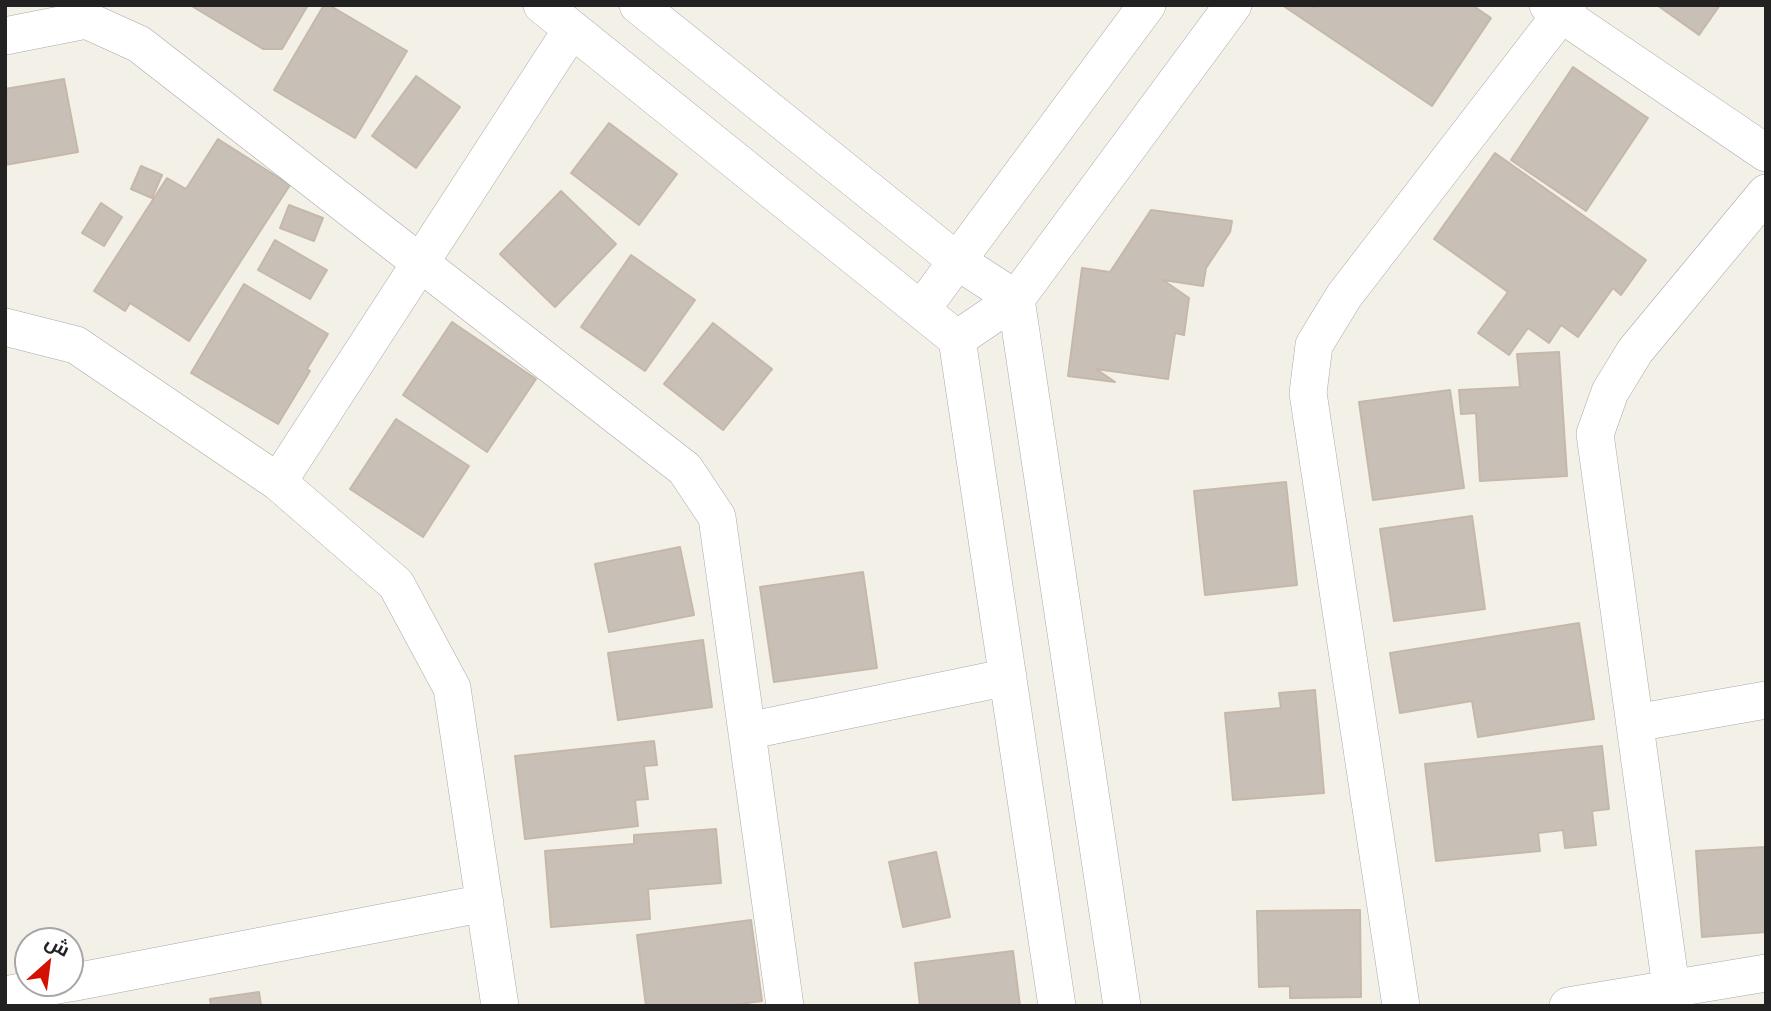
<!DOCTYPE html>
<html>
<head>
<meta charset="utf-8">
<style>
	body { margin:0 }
	#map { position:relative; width:1771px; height:1011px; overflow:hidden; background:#f3f0e8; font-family:Mulish,Cairo,sans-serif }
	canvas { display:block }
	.frame { position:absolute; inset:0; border:7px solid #222; pointer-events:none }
	.north { position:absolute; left:14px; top:927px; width:70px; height:70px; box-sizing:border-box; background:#fff; border:2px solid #a7a7a7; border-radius:50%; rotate:28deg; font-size:19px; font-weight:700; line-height:28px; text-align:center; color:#222 }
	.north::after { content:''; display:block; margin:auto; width:24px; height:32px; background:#d41100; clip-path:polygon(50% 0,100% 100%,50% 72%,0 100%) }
</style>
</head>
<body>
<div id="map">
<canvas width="1771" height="1011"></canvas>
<div class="frame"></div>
<div class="north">ش</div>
</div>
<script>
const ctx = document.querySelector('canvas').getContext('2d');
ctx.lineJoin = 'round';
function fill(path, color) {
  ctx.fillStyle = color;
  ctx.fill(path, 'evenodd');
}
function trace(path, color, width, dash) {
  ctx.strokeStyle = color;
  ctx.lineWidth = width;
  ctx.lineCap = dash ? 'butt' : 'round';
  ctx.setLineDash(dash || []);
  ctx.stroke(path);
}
const building = new Path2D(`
	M190,5H308L282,49H263Z
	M324,5H329L407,51L355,138L274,90Z
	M1282,5H1310L1315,8L1317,5H1472L1491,18L1432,106Z
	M1657,5H1720L1699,35Z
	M1573,67L1648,118L1586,211L1511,160Z
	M416,76L460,107L416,168L372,136Z
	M64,79L78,152L5,165V89Z
	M609,123L677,174L639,225L571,173Z
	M218,139L290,185L189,341L130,303L125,311L94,291L167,178L186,189Z
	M1495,153L1646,260L1621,295L1613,288L1578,337L1561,325L1549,343L1528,328L1509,355L1478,333L1508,292L1434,239Z
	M141,166L162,175L152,198L131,189Z
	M561,191L616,244L555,307L500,254Z
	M101,203L122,217L104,246L82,233Z
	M289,205L323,218L314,241L280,228Z
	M1151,210L1232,221L1230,232L1206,268L1203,286L1163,280L1189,298L1184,335L1175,333L1168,379L1096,369L1115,382L1068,376L1082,268L1110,272Z
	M275,240L327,270L310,299L258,270Z
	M631,255L695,300L645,371L581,327Z
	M244,284L328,334L307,369L310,371L278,424L191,373Z
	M452,322L536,379L487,452L403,395Z
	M713,323L772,369L723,430L664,384Z
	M1559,352L1567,476L1480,481L1476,413L1461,414L1459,390L1520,387L1517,354Z
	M1450,390L1464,488L1373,500L1359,402Z
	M396,419L469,466L423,537L350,489Z
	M1286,482L1297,585L1205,595L1194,491Z
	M1472,516L1485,609L1394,621L1380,529Z
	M680,547L694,615L609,632L595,564Z
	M863,572L877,668L774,682L760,587Z
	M1579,623L1594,719L1478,737L1472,701L1400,713L1390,653Z
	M703,640L712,707L618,720L608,653Z
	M1315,690L1324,793L1233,800L1225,713L1281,708L1279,693Z
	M654,741L657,765L644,766L648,799L635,800L638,826L525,839L515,756Z
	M1602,746L1609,809L1592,811L1596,845L1565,848L1563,830L1538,833L1540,851L1436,861L1425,764Z
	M716,829L721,883L648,889L650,919L551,927L545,851L634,844V835Z
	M1766,847V932L1702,937L1696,851Z
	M936,852L950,917L903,927L889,862Z
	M1360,910L1361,997L1290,998V986L1259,987L1257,911Z
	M751,920L762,1001L724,1006H646L637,935Z
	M1013,951L1020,1006H920L915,963Z
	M259,992L261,1006H211L210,999Z`);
const minor = new Path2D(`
	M542,5L957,339L1057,1006
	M638,5L957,261L1147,5
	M1548,5L1766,153
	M5,36L86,20L139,44L685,469L717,517L785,1006
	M921,310L957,261L1016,299L957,339
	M5,327L76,345L278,482L396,584L452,688L500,1006
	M278,482L572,29
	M1635,723L1766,700
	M747,731L1008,677
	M70,983L485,903
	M1671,988L1595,434L1610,392L1635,351L1766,193
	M5,995L68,983
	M1122,1006L1016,299L1233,5
	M1401,1006L1308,393L1314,345L1344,296L1568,5
	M1568,1006L1766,973`);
fill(building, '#c8c0b7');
trace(building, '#c6b8a9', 2);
trace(minor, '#a9a9a9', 38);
trace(minor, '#fff', 37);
</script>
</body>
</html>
